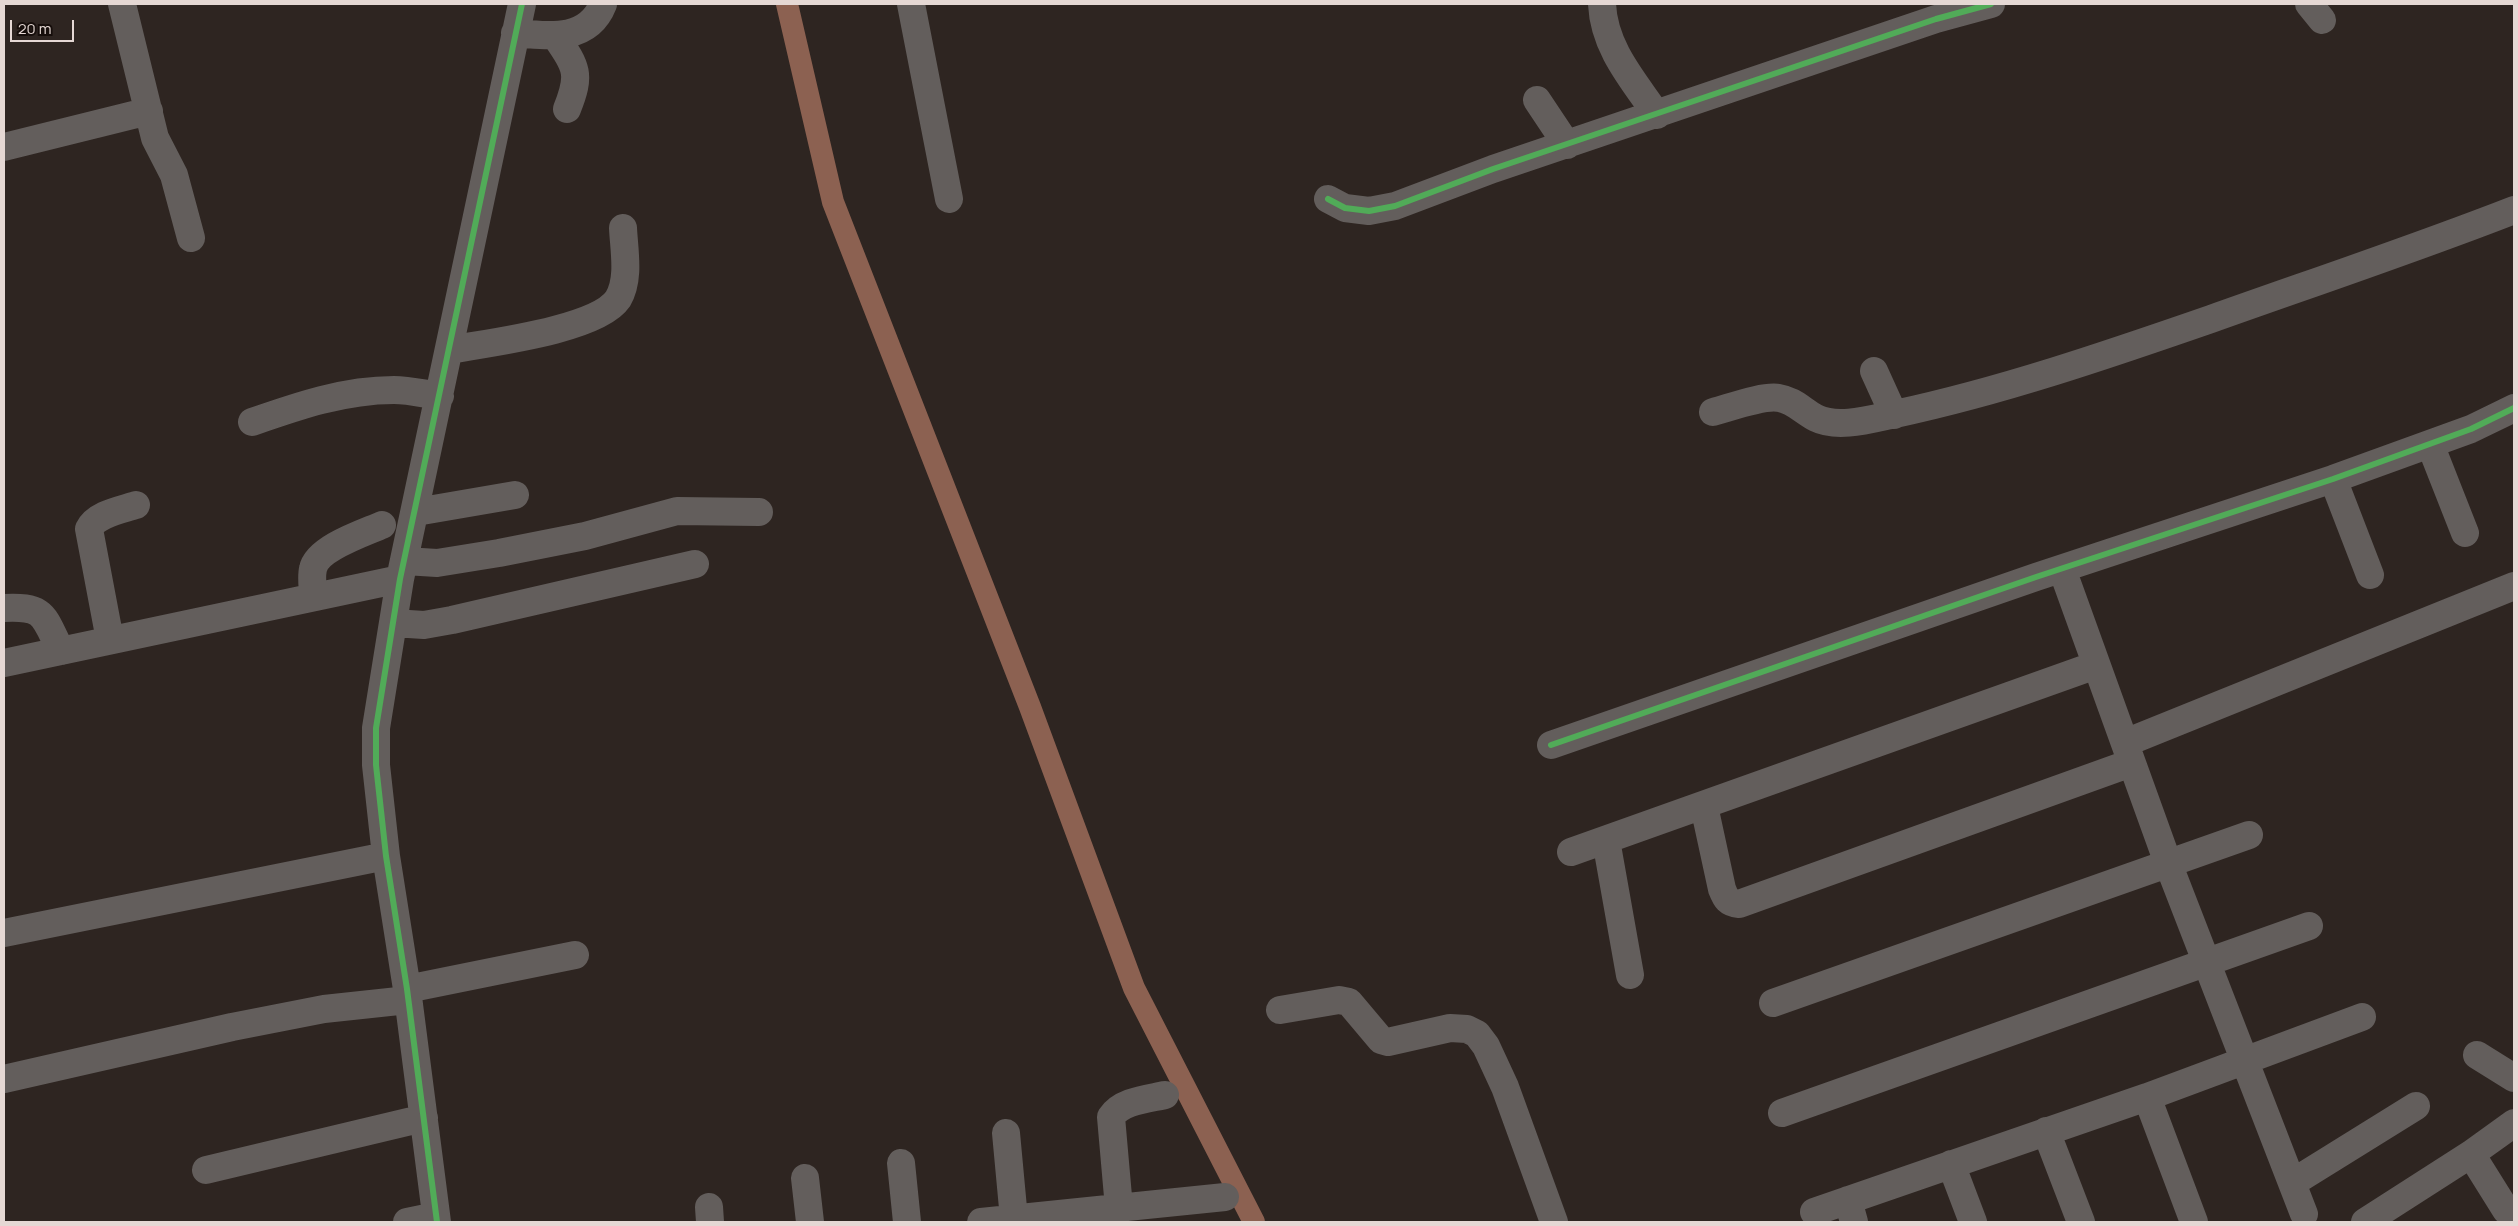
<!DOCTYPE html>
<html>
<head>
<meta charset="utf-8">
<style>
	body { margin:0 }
	#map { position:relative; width:2518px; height:1226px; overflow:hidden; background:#2e2521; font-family:Manrope,sans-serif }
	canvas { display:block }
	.frame { position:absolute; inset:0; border:5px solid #e5d8d4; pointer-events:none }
	.scale { position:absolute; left:10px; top:20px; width:64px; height:22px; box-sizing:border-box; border:2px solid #e5d8d4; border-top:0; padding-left:6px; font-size:15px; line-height:18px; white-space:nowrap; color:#e5d8d4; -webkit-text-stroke:4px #160e0b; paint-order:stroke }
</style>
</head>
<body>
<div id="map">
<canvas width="2518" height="1226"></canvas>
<div class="frame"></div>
<div class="scale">20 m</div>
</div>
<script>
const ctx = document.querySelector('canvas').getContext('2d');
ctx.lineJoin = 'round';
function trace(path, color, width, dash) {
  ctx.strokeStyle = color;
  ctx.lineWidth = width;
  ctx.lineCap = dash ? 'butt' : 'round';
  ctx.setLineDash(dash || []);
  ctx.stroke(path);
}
const canal = new Path2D(`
	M787,4L833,202L1030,707L1134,988L1254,1222`);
const minor = new Path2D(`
	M122,4L155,138L174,175L191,238
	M911,4L949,199
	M1602,4C1604,48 1633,80 1657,115
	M2309,4L2322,20
	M515,33C548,36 588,42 603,4
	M556,37C577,68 581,74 567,109
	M1537,100L1567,145
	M4,147L149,111
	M1328,199L1345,208L1369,211L1395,206L1493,169L1936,19L1991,4
	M449,350C487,343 597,330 618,299C630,279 624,250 623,228
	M1874,371L1894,415
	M1713,412C1729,408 1763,395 1779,398C1793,400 1803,411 1816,418C1838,429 1871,419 1895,414C2002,391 2107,355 2211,319C2312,283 2414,249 2514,210
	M252,422C298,406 344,390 394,390C409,390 425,394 440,396
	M2430,444L2465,533
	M2333,479L2370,575
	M416,512L515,495
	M405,561L437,563L499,553L585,536L677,511L759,512
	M2062,569L2168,863L2304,1214
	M313,597C313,588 311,577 313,569C317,548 364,533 382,525
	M4,608C46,606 43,616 61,651
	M393,623L424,625L452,620L695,564
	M110,640L89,529C96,514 121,510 136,505
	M4,663L400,579
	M2125,743L2514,586
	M1551,745L2036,577L2333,479L2471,429L2514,408
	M1704,806L1722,889C1726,899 1728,903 1739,904L2131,763
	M1606,840L1630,975
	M1571,852L2096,665
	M4,933L386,856
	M407,989L575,955
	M1773,1003L2249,835
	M1280,1010L1339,1000L1349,1002L1381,1040L1388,1042L1450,1028L1467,1029L1477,1034L1486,1046L1505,1087L1554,1222
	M2477,1055L2514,1078
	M4,1079L232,1027L324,1009L408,1000
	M2147,1097L2194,1222
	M1782,1113L2309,926
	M2046,1131L2081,1222
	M1006,1133L1014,1219
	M2471,1154L2506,1210
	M901,1163L907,1222
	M1951,1164L1973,1222
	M206,1170L424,1118
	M805,1178L810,1222
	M2292,1183L2416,1106
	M1848,1200L1854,1222
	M709,1207L710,1222
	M1119,1208L1111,1117C1121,1101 1147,1099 1165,1095
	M1814,1212L2147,1097L2362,1017
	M407,1222L436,1216
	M437,1222L407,989L386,856L376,765V728L400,579L522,4
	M981,1222L1225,1197
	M2365,1222L2471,1154L2514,1123`);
const cycleway = new Path2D(`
	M1328,199L1345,208L1369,211L1395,206L1493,169L1936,19L1991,4
	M1551,745L2036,577L2333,479L2471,429L2514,408
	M437,1222L407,989L386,856L376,765V728L400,579L522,4`);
trace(canal, '#8c6151', 22);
trace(minor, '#635e5c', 28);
trace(cycleway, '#51ab58', 6);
</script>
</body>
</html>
